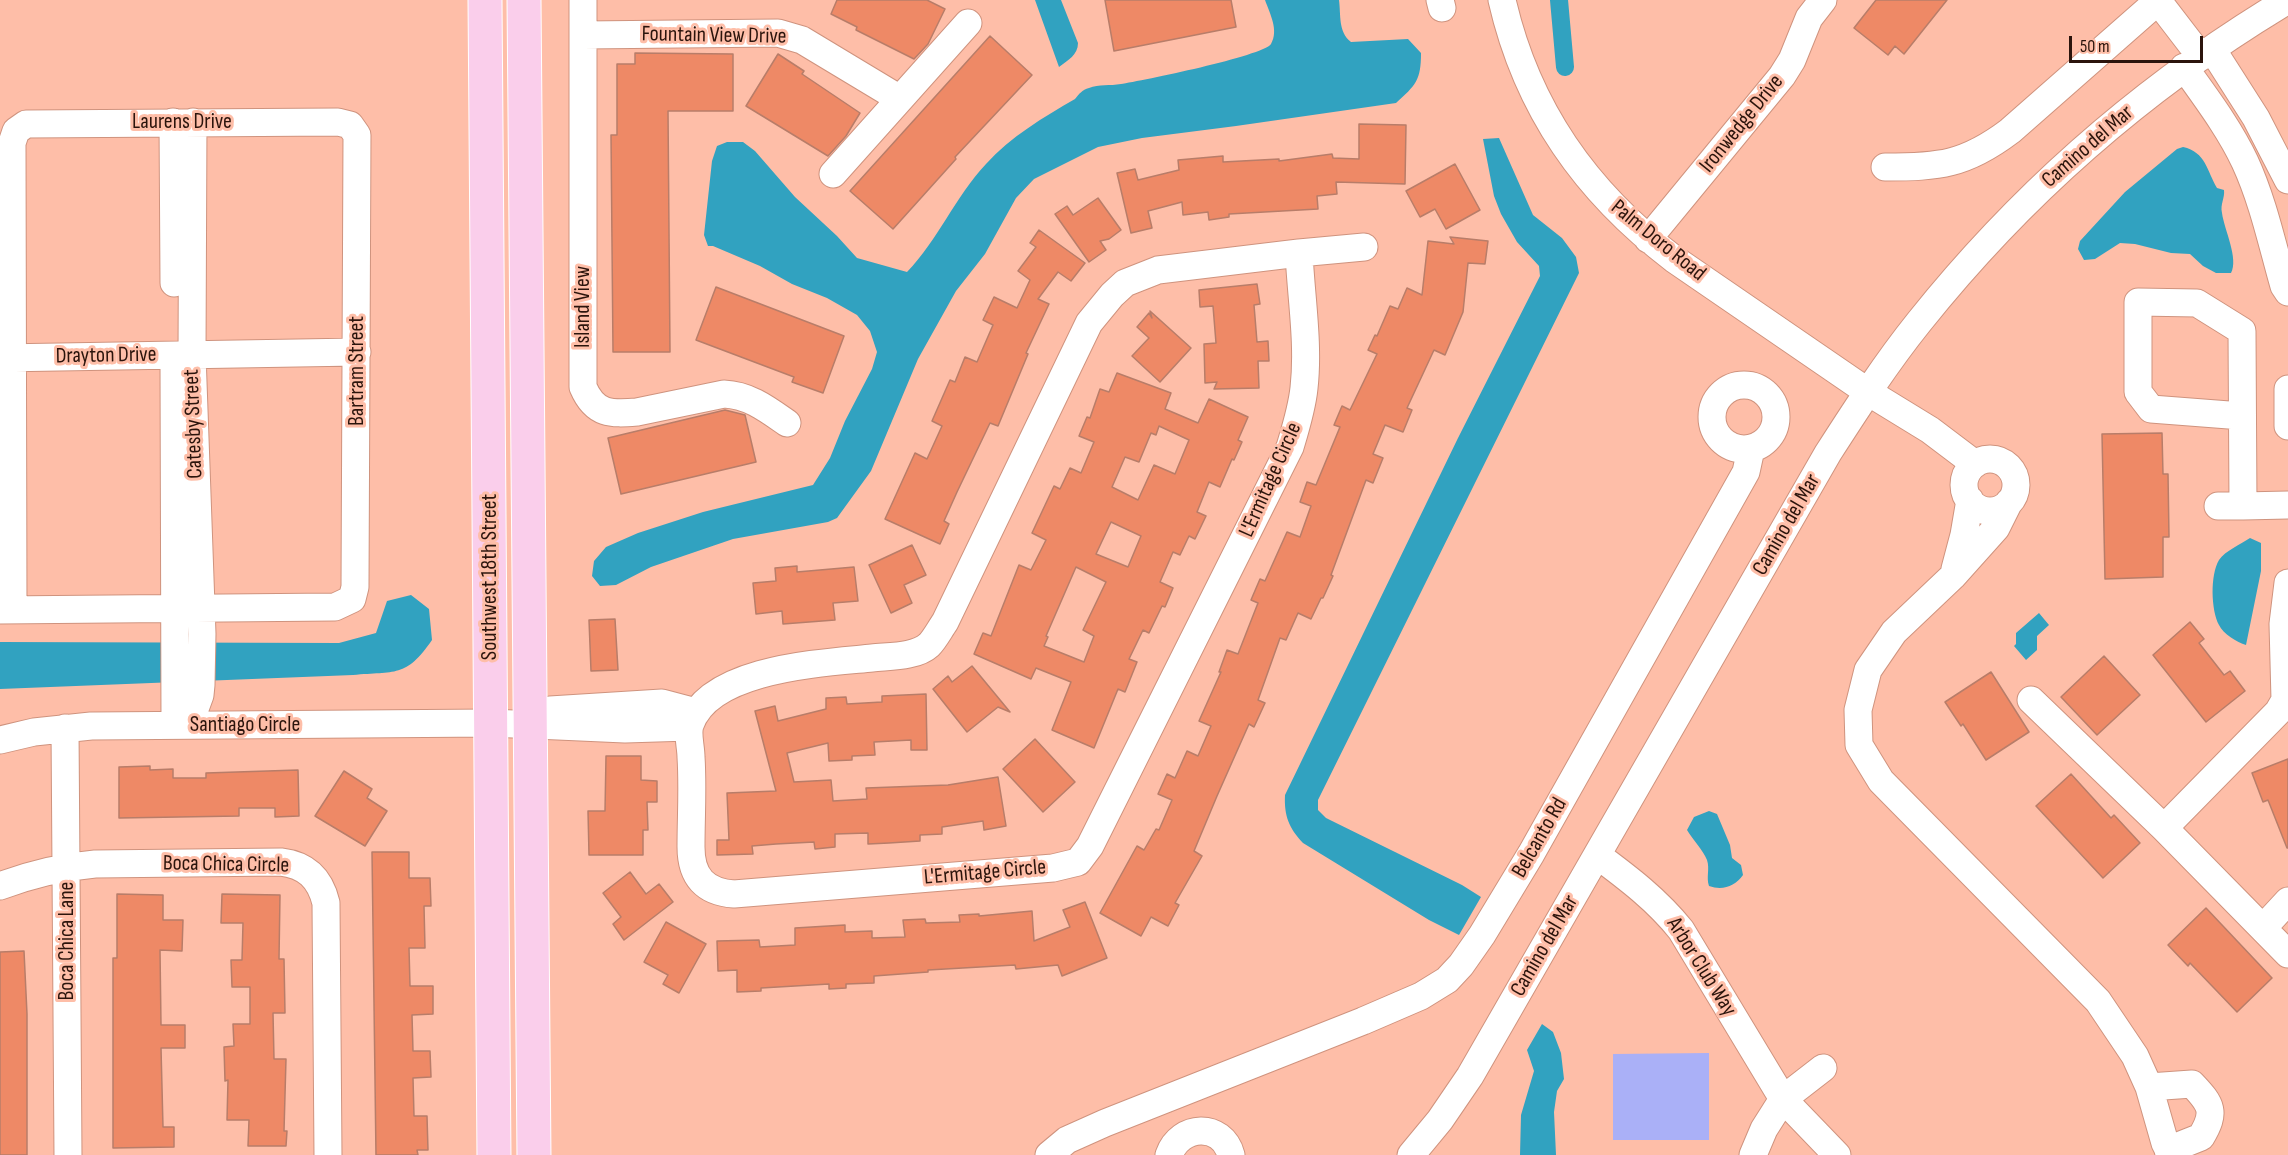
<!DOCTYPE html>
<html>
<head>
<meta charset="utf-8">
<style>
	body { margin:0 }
	#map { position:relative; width:2288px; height:1155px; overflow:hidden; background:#febea8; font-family:"Sofia Sans Condensed",sans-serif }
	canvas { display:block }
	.scale { position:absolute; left:2069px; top:36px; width:134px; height:27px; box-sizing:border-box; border:3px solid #2b140c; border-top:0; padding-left:8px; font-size:18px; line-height:21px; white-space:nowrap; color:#2b140c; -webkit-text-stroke:4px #febea8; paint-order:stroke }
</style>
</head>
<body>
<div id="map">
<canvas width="2288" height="1155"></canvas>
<div class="scale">50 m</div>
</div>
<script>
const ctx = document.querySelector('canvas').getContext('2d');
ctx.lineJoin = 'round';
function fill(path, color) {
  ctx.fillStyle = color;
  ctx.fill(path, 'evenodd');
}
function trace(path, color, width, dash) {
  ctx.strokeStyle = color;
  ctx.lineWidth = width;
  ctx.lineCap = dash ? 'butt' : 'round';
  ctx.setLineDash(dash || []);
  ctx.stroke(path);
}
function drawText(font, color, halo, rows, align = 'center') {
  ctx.font = font + ' "Sofia Sans Condensed",sans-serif';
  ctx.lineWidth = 6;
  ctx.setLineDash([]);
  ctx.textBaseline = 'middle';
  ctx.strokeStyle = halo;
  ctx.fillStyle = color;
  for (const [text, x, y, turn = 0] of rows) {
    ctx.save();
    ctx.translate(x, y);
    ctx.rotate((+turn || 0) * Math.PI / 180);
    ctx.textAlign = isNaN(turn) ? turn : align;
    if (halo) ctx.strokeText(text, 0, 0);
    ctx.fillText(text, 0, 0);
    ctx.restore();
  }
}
const green = new Path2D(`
	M1709,1053V1140H1613V1054Z`);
const water = new Path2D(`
	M1035,0H1061L1078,43C1078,55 1068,60 1059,67Z
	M1265,0H1339C1341,15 1338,32 1351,42L1408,39L1421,53C1421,80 1416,85 1396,103L1236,126L1142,138L1098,147L1034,179L1016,198L985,254L956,291L918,359L871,471L837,518L828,522L733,539L651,567L616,585L600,586L592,576L594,561L606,547L638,533L703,512L813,485L830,458L845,421L872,369L877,352L870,331L857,315L827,298L792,284L760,266L713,246H708L704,235L712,161L717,146L727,142H743L755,151L795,197L837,236L857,258L907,272C938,240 955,197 986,164C1010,137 1044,117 1075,99C1079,94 1082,90 1089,88C1099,84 1110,86 1121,84C1141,81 1263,56 1271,44C1279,30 1270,14 1265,0Z
	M1499,138L1533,215L1562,238L1576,257L1579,273L1318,800V810L1326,818L1462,885L1481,897L1459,935L1429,920L1303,843C1289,828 1284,816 1285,795L1458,438L1540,276L1539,266L1517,242L1501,214L1494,196L1483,139Z
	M2183,147C2206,152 2207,171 2217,188L2224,190C2225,198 2220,204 2222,213C2224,229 2239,259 2231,273H2216L2203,266L2190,254L2171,253L2135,244L2120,243L2095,259L2084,260L2078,249L2080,241L2125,192L2177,149Z
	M2250,538L2261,543V571L2246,645C2237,642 2223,634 2219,625C2211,610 2210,575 2219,560C2225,551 2241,544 2250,538Z
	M411,595L429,609L432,640C406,678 395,671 353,675L0,689V642L339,643L376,633L387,601Z
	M2039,613L2049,625L2037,636V650L2026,660L2014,646L2016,644V633Z
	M1709,811L1717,814L1730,845L1732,858L1741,865L1743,875C1735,886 1723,891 1709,886C1706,877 1710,869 1707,860C1703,850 1693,840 1687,830L1694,817Z
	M1542,1024L1553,1032L1561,1053L1564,1079L1557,1091L1554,1112L1556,1155H1520L1521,1115L1534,1071L1527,1050Z`);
const canal = new Path2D(`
	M1559,0L1565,67`);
const building = new Path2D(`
	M837,0H927L945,9L928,44L914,59L856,30L857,27L831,14Z
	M1105,0H1231L1236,27L1114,51Z
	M1876,0H1947L1904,54L1895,46L1888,55L1854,28Z
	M990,36L1032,75L955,157L956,159L893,229L850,191Z
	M635,53L733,54V111H668L670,352H613L611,135H617V64H635Z
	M778,54L804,71L802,74L860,113L846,136L828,156L746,106Z
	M1359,124L1406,125L1405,184L1336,182L1337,194L1317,196L1318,209L1229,214V217L1209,220L1208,212L1183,215L1182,202L1148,211L1152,228L1131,233L1117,173L1135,169L1138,180L1179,170L1178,160L1223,156V162L1279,159V161L1332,154L1333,158L1359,159Z
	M1455,164L1480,210L1446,229L1435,209L1420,217L1406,191Z
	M1098,198L1121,230L1109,239L1100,241L1106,250L1089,262L1055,214L1067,206L1073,215Z
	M1039,230L1085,263L1071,281L1058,272L1038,299L1049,304L1026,353L1028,354L998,426L990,423L957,492L944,521L949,524L940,544L885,519L915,453L927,459L942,426L932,421L950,380L955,382L965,357L977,362L993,325L983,320L994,297L1017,308L1030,280L1018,271L1036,247L1030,243Z
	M1450,237L1488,241L1485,264L1468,263L1463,312L1445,355L1434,350L1407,408L1412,410L1403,432L1385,425L1373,454L1383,458L1373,483L1366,480L1331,575L1333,576L1323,598H1321L1311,619L1298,613L1286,640L1280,638L1258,700L1265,703L1254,727L1249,724L1217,796L1194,851L1202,856L1175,903L1179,905L1168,926L1151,917L1141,936L1100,913L1137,846L1144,850L1156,829L1159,830L1172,800L1158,794L1167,774L1175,778L1187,751L1198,756L1211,726L1199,721L1221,672H1219L1227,650L1238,654L1258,603L1251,600L1260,579L1265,581L1287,532L1300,537L1311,506L1300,502L1307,482L1316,485L1340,427L1334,425L1342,406L1350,410L1377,354L1368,350L1375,335L1377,336L1390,306L1398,309L1407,288L1422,295L1428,241L1454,244Z
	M1257,284L1260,304L1254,305L1257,342L1268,341L1269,361H1258L1259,388L1214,389L1217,382L1205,383L1204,344L1216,343L1213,306L1200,307L1199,290Z
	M716,287L844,336L823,393L792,382L794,377L696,340Z
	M1150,311L1191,348L1160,382L1132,356L1149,338L1137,327L1149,313L1152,318Z
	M1117,373L1171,393L1165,409L1198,423L1209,399L1248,417L1238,440L1242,442L1234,460L1232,459L1220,487L1209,482L1197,512L1206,516L1195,539L1189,536L1180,555L1173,552L1160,582L1173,588L1165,607L1162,606L1149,633L1143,630L1129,659L1137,662L1125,692L1118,689L1094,748L1052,730L1071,682L1036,668L1031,679L974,654L983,633L991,636L1019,565L1031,570L1046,540L1032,533L1054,486L1060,489L1070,468L1081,473L1094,442L1079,436L1087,417L1090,418L1100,389L1109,392ZM1159,426L1189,440L1175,474L1154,465L1138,500L1112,487L1125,457L1139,462L1151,433L1156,435ZM1111,522L1141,536L1128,567L1096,554ZM1076,567L1106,582L1083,630L1094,636L1084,662L1044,646L1048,637L1046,636Z
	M725,410L745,415L756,462L621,494L608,438Z
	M2162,433L2163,474H2168L2169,537H2163V577L2105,579L2102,434Z
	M912,545L926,575L904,585L912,603L891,613L869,565Z
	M797,566V572L854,567L858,601L833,603L835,620L783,624L782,611L756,614L753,583L776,581L775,568Z
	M615,619L618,670L591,671L589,620Z
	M2190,622L2204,639L2199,643L2224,675L2230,671L2245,691L2206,722L2153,655Z
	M2104,656L2140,695L2097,735L2061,697Z
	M972,666L1010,712L998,707L967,732L933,689L948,676L952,682Z
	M1991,672L2029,732L1986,760L1963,724L1961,726L1945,702Z
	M926,694L927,750H911V740L874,742L875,755L852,756V760L829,761L828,743L787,753L794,782L831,780L833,801L867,799L866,788L948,785L998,777L1006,826L984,830L983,821L942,827V834L920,835V841L889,843L868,844V833L835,834V847L815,849L814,842L776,844L752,846L753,854L717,855V840H729L727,793L776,791L755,711L775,706L778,721L826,709V698L846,697L847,704L882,702V696Z
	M1035,739L1075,782L1043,812L1003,769Z
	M606,756H641V780L657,781V802H647L648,830H643V855H589L588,811H605Z
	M2288,759V848H2287L2268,800L2263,802L2252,773Z
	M150,766V770L173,769V778H206V773L298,770L299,816L275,817V808H239V816L119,818V767Z
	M344,771L372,789L367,798L387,811L365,846L315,816Z
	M2071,774L2111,818L2114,815L2140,843L2103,878L2036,806Z
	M372,852H409V878H430L431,906H424L425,948H409L410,986H433V1014L412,1015L413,1051H430L431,1077L413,1078L414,1116H427L428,1150H417L418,1155H376Z
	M630,872L646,894L659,884L673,902L624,940L613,924L621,917L603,893Z
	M117,894L163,895V920H183L182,951L160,950L161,1025H185V1048H161L163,1127H174V1147L113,1148V958H117Z
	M222,894L280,895L279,959H284L285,1013H273L274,1059H286L284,1131H287L286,1146H248L249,1120H227L228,1080L225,1081L224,1047L234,1046L233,1024H250V987H232L231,960H242L243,923H221Z
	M1085,902L1107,958L1062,976L1058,965L1016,969L1015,965L928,970V972L874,976V983L846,984V988L829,989V984L761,988V991L737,992V970L718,971L717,941L759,940L760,947L795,945V928L845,925V932L872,931V938L905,937L903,920L925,919L926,923L960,922L959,915L979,914V916L1032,911L1034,941L1070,927L1063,910Z
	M2206,908L2272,978L2237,1012L2190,963L2188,966L2168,945Z
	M666,922L706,944L679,993L663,984L668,975L644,962Z
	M24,951L27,1014V1155H0V952Z`);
const minor = new Path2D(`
	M583,0V387C595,415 611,414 637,412L724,394C749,395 767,409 787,423
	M1440,0L1442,8
	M1502,0C1527,109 1586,192 1674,259L1868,392L1930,430L1975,464
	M2158,1L2201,57
	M583,35L778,33L802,40L900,99
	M2212,49L2256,118L2288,180
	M2184,67C2206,98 2229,128 2245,162C2263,201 2272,244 2284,286L2288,292
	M173,122L174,283
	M1885,167C1939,167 1965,165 2010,131L2159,0
	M833,174L968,23
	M1648,239L1782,76L1792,60L1809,18L1823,0
	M1299,253C1301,297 1309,344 1304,388C1302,408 1296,427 1290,447L1090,846L1078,862L1053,868L734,894C705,892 691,877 691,847C691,817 693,787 691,757C691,747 687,734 690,725C709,668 822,663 872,658C889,656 916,657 929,645C935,639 940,629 945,622L1089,323L1112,295L1125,283L1158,270L1299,253L1364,247
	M0,358L357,352
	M174,363L175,725
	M1712 417a32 32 0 1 1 64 0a32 32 0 1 1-64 0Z
	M2288,389V426
	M2242,416L2151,409L2138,392V302L2197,303L2242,331L2243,506L2288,505
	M1964 485a26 26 0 1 1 52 0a26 26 0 1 1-52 0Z
	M2009,502L1996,528L1953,576L1894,632L1868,670L1858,710L1859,745L1881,781L2098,1001L2135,1056L2149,1087L2165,1143L2171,1155
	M2218,506H2243
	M1955,569L1964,535L1970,500
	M0,610L335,607L352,599L355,587L357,135L350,125L338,122L26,124L16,131L12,143L13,610
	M2031,700L2164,828L2288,954
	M550,710L662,703L696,712
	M189,725L200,695L201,685L202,634L192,354L193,122
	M65,728L68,1155
	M0,740L34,732L91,726L491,723L625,729L689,727
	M2164,828L2278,712L2285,700L2283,624L2288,583
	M1597,855C1628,878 1657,900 1681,930L1783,1099L1837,1155
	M0,886C32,874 61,867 95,864L281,862C306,865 320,878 326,903L328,1155
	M2263,928L2288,901
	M2149,1087L2192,1084C2212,1105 2216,1112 2201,1137L2168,1150
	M1049,1155L1067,1140L1105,1123L1363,1021L1421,996L1447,980L1461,965L1482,935L1531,854L1746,472L1751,449
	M1169,1155C1180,1124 1222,1122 1231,1155
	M1411,1155L1440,1120L1470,1076L1828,453C1857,408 1886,363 1919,322C2022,193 2146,85 2288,0
	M1753,1155L1764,1129L1783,1099L1823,1068`);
const major = new Path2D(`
	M485,0L494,1155
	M524,0L534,1155`);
const streetNames = [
	["Fountain View Drive",714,36,1],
	["Laurens Drive",182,122],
	["Ironwedge Drive",1742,124,-51],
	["Camino del Mar",2088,147,-41],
	["Palm Doro Road",1658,241,39],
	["Island View",583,307,-90],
	["Drayton Drive",106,356,-1],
	["Bartram Street",357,371,-90],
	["Catesby Street",194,424,-92],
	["L'Ermitage Circle",1271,480,-66],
	["Camino del Mar",1787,525,-60],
	["Southwest 18th Street",490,577,-90],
	["Santiago Circle",245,725],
	["Belcanto Rd",1540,838,-60],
	["Boca Chica Circle",226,865,1],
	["L'Ermitage Circle",985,873,-5],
	["Boca Chica Lane",67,941,-90],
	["Camino del Mar",1545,946,-60],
	["Arbor Club Way",1701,967,58]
];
fill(green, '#aab0f7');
fill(water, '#31a2c0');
trace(canal, '#31a2c0', 18);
fill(building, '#ee8966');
trace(building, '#b87d69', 1.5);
trace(minor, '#cf937e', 29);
trace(major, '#fff', 35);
trace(minor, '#fff', 27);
trace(major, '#faceeb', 33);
drawText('22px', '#2b140c', '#febea8', streetNames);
</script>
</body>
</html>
